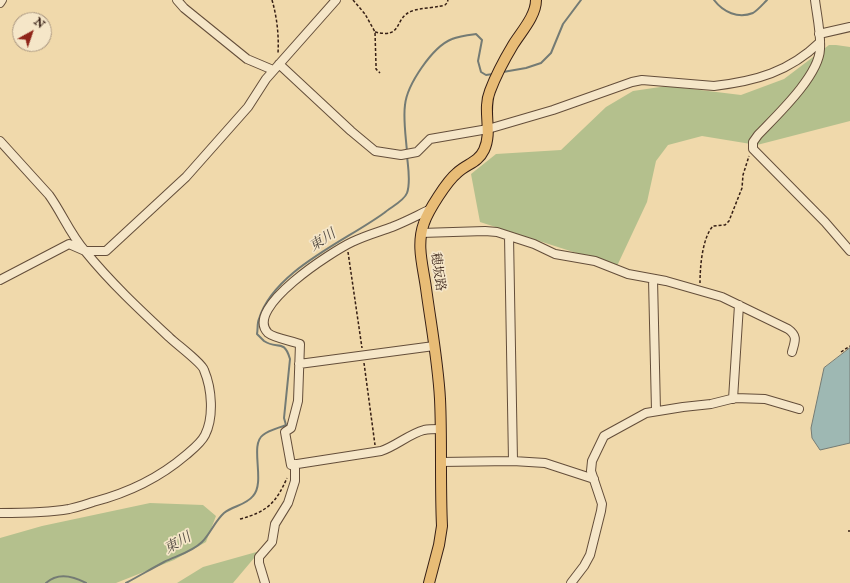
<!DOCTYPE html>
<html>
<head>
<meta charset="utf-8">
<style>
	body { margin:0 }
	#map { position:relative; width:850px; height:583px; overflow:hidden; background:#f0d9ab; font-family:"IM FELL Double Pica",serif }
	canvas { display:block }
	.north { position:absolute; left:12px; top:12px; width:40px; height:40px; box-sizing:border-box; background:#f5e6c8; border:1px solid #a99680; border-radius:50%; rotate:40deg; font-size:11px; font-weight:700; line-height:16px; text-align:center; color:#361f15 }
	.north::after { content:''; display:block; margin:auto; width:14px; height:18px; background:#8f2418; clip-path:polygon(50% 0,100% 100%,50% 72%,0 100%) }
</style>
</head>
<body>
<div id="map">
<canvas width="850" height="583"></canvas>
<div class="north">N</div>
</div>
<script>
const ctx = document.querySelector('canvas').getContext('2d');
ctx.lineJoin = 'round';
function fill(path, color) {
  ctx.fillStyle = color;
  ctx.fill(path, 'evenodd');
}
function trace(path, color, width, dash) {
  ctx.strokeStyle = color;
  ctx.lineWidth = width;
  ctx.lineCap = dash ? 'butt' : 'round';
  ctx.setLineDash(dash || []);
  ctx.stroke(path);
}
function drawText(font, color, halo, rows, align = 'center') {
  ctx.font = font + ' "IM FELL Double Pica","Noto Serif JP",serif';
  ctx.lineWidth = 3.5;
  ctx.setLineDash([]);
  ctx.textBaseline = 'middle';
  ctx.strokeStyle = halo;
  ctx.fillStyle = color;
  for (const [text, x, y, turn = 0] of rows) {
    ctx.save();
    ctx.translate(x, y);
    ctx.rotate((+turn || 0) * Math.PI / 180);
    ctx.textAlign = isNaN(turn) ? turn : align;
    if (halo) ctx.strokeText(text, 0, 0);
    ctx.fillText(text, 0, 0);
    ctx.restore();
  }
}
const green = new Path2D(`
	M829,45H836L850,47V121L757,145L702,136L668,145L656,161L647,202L617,266L480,222L471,174L496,154L561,150L606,107L633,91L667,86L741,95L784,79Z
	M150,503L203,505L216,516L206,542L174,560L116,583H0V538L42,526Z
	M260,551L233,583H177L203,567Z`);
const water = new Path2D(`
	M850,348V443L820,450L812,438L811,428L824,368Z`);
const stream = new Path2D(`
	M714,0C723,12 738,19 753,13C758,10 763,4 767,0
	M503,72L526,68L541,63L551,53L563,24L581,0
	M407,152C406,138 403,119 405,105C407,85 432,47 452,39C459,36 468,35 476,34L482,40L478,61L481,72L486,75L493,74
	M46,583C58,572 73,576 86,583
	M126,583C139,576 151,569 164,562C176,556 192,552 202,542C210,534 215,521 224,513C233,506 246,505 253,496C266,482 249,445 263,435C269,430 279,428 286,425L284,418L290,359C284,338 277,350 264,341C262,339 259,336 257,334C258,329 257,323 259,319C274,270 346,241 384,213C391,207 404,201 407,193C411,182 408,167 407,156`);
const path = new Path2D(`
	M272,0C277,17 279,36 278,53
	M353,0L365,14L375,32L376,65V69L380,73
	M375,32C404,39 393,18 412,11C419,8 442,7 445,5C447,3 447,3 448,0
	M348,252L362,348
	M700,283C700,268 702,238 713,226L725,225L729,221L742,188L743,175L749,156
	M841,352L850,346
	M364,363L375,445
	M240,519C267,512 276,503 287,478
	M848,531H850`);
const minor = new Path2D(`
	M177,0L184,8L247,59L273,70
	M815,0C817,16 821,33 820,49C819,76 776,116 758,135L753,142V149L825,222L850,251
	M0,3L2,0
	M819,34L850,27
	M279,64L351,131L375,151L401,155L417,152L430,139L488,129L553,110L632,82L642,80L714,86C756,81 789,72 820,42
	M0,141L49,195C62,213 70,234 85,251C110,282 140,310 169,337C176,344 202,363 204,370C212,389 214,417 205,435C201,443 193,449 186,455C158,479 128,493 93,502C85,505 77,507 69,509C46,513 23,513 0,513
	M431,209C418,215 405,222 392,227C378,232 364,236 352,242C333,251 243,308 268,333C274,338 292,341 300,344L298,401L291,428L285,432L291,465L381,451C396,446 409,434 424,430C429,429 435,429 440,429
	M421,233L485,231L497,232L534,244L555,254L595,261L628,274L666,281L722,297L788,329C798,336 795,341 792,352
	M509,236L513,461
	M653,279L656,411
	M0,280L69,244L85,251H106L186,177L248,107L266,79L336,0
	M299,364L434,346
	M733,399L739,305
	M440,462L513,461L545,463L594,479
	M265,583L259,563V557L272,542L275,524L288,503L295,481V464
	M571,583L584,566L590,555L601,511L602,504L591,471L592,461L604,436L646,413L683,407L711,404L735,398L765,399L799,409`);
const major = new Path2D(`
	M429,583L439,545L442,526C440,484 442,441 440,399C438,362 431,325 426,288C423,266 416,245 424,223C428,211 447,181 457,173C466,164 478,163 484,150C493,131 482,111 490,91C496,75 504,60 513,45C521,32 536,16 536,0`);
const streetNames = [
	["穂坂路",437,272,82]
];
const waterNames = [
	["東川",323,241,-33],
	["東川",178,544,-29]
];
fill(green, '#b4c08d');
fill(water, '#9eb8b3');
trace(water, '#747b74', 1);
trace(stream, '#747b74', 2);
trace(minor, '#644e3a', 10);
trace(major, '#361f15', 12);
trace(path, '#361f15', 1.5, [3, 2]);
trace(minor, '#f5e6c8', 8);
trace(major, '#e8bc76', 10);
drawText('13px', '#361f15', '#f5e6c8', streetNames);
drawText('italic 14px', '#554d44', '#f5e6c8', waterNames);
</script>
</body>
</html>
